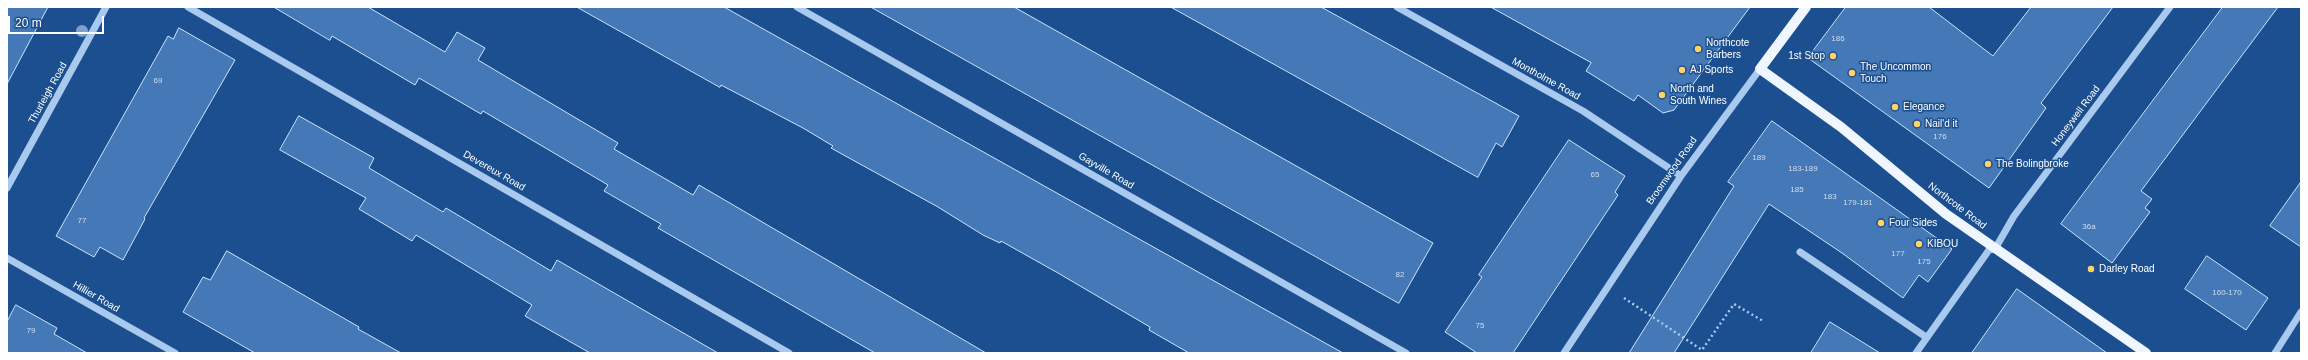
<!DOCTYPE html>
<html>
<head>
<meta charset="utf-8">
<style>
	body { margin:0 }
	#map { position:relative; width:2308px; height:360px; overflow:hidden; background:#1b4f8f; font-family:Arial,sans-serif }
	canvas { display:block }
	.frame { position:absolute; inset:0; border:8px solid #fff; pointer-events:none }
	.scale { position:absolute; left:8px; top:16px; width:96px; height:18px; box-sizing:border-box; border:2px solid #fff; border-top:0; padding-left:5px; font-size:12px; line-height:14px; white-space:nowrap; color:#fff; -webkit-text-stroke:3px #1b4f8f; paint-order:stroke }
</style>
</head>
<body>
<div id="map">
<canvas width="2308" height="360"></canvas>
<div class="frame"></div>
<div class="scale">20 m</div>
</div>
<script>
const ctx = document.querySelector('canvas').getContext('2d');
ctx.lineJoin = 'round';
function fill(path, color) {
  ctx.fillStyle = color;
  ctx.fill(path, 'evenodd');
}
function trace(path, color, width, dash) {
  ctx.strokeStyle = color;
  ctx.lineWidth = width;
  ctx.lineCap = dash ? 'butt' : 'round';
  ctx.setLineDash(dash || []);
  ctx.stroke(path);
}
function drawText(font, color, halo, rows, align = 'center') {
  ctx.font = font + ' Arial,sans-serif';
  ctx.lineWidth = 3;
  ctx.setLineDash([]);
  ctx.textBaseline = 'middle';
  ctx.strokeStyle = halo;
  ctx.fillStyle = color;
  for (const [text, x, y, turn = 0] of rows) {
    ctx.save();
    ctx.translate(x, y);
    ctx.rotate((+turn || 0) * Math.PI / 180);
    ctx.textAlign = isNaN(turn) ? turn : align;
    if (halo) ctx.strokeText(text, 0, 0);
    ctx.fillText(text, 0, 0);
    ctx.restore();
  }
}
const building = new Path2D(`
	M7,7H48L7,84Z
	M274,7H368L445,52L457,32L485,48L478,60L618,143L614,149L693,195L699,185L986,353H875L658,228L661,224L604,191L608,185L483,111L481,114L419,78L415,85L332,36L330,40Z
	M577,7H724L1343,353H1189L1149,330L1150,327L1058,273L1001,241L1000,243L983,235L938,207L831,148L833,146L803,128L721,85L720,87Z
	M871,7H1014L1433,243L1399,303Z
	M1171,7H1321L1519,116L1502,147L1496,143L1478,177Z
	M1491,7H1750L1674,110L1663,113L1638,95L1634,101L1586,71L1591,63Z
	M1846,7H1929L1993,56L2031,7H2113L2041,103L2046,108L1989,188L1808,58Z
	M2223,7H2278L2141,191L2152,199L2145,208L2150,212L2112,263L2061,224Z
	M179,28L235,60L144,218L145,219L123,260L100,247L94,257L56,236L168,36L173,39Z
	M299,116L374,158L369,168L443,212L446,208L551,271L557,260L718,353H590L525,316L532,305L416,235L412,241L359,209L366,198L280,150Z
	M1772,121L1952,249L1928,282L1919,275L1903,298L1842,253L1769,204L1674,353H1629L1734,186L1728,182Z
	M1569,140L1625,176L1615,192L1618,195L1513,353H1477L1445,332L1482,277L1479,275Z
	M2301,182V247L2270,226Z
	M227,251L359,327L358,329L401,353H255L183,312L203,277L210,280Z
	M2207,256L2268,298L2246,330L2185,289Z
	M2017,289L2107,353H1972Z
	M16,305L57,328L54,334L87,353H7V322Z
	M1830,322L1880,353H1811Z`);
const path = new Path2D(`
	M1624,298L1702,350L1734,304L1763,321`);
const minor = new Path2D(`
	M188,7L789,353
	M797,7L1406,353
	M1397,7L1583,111L1681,176
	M7,188L106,7
	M1800,252L1926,337
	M7,258L175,353
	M1564,353L1681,176L1760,69
	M1916,353L1989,250L1995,249L2014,216L2170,7
	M2275,353L2301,312`);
const major = new Path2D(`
	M1806,7L1760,69L1841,127L1946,214L2146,353`);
const trees = [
	[82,31]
];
const markers = [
	[1698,49,4,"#ffd166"],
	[1833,56,4,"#ffd166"],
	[1682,70,4,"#ffd166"],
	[1852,73,4,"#ffd166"],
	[1662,95,4,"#ffd166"],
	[1895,107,4,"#ffd166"],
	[1917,124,4,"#ffd166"],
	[1988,164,4,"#ffd166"],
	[1881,223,4,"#ffd166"],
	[1919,244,4,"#ffd166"],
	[2091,269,4,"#ffd166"]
];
const numberNames = [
	["186",1838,39],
	["69",158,81],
	["176",1940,137],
	["189",1759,158],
	["183-189",1803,169],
	["65",1595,175],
	["185",1797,190],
	["183",1830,197],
	["179-181",1858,203],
	["77",82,221],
	["36a",2089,227],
	["177",1898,254],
	["175",1924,262],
	["82",1400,275],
	["160-170",2227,293],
	["75",1480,326],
	["79",31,331]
];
const poiNames = [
	["Northcote",1706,43],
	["Barbers",1706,55],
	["1st Stop",1825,56,"right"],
	["The Uncommon",1860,67],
	["Touch",1860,79],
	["AJ Sports",1690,70],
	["North and",1670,89],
	["South Wines",1670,101],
	["Elegance",1903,107],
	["Nail'd it",1925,124],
	["The Bolingbroke",1996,164],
	["Four Sides",1889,223],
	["KIBOU",1927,244],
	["Darley Road",2099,269]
];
const streetNames = [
	["Montholme Road",1546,79,29],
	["Thurleigh Road",48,93,-61],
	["Honeywell Road",2076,116,-53],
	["Devereux Road",494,171,30],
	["Gayville Road",1106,171,30],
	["Broomwood Road",1672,171,-55],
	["Northcote Road",1957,206,37],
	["Hillier Road",96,297,30]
];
fill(building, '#4478b7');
trace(building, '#cfe3fa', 1);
trace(path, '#a9c9ee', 2.5, [2, 3]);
trace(minor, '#a9c9ee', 7);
trace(major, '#f0f6ff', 10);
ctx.fillStyle = '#7ea0ca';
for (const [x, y] of trees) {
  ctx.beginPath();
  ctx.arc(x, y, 6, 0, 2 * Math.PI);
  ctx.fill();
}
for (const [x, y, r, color] of markers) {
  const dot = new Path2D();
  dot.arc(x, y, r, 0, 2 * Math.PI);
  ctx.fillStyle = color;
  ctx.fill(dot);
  trace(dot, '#1b4f8f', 1.5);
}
drawText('8px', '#d0dded', null, numberNames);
drawText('10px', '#fff', '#1b4f8f', poiNames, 'left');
drawText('10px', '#fff', '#1b4f8f', streetNames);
</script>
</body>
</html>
